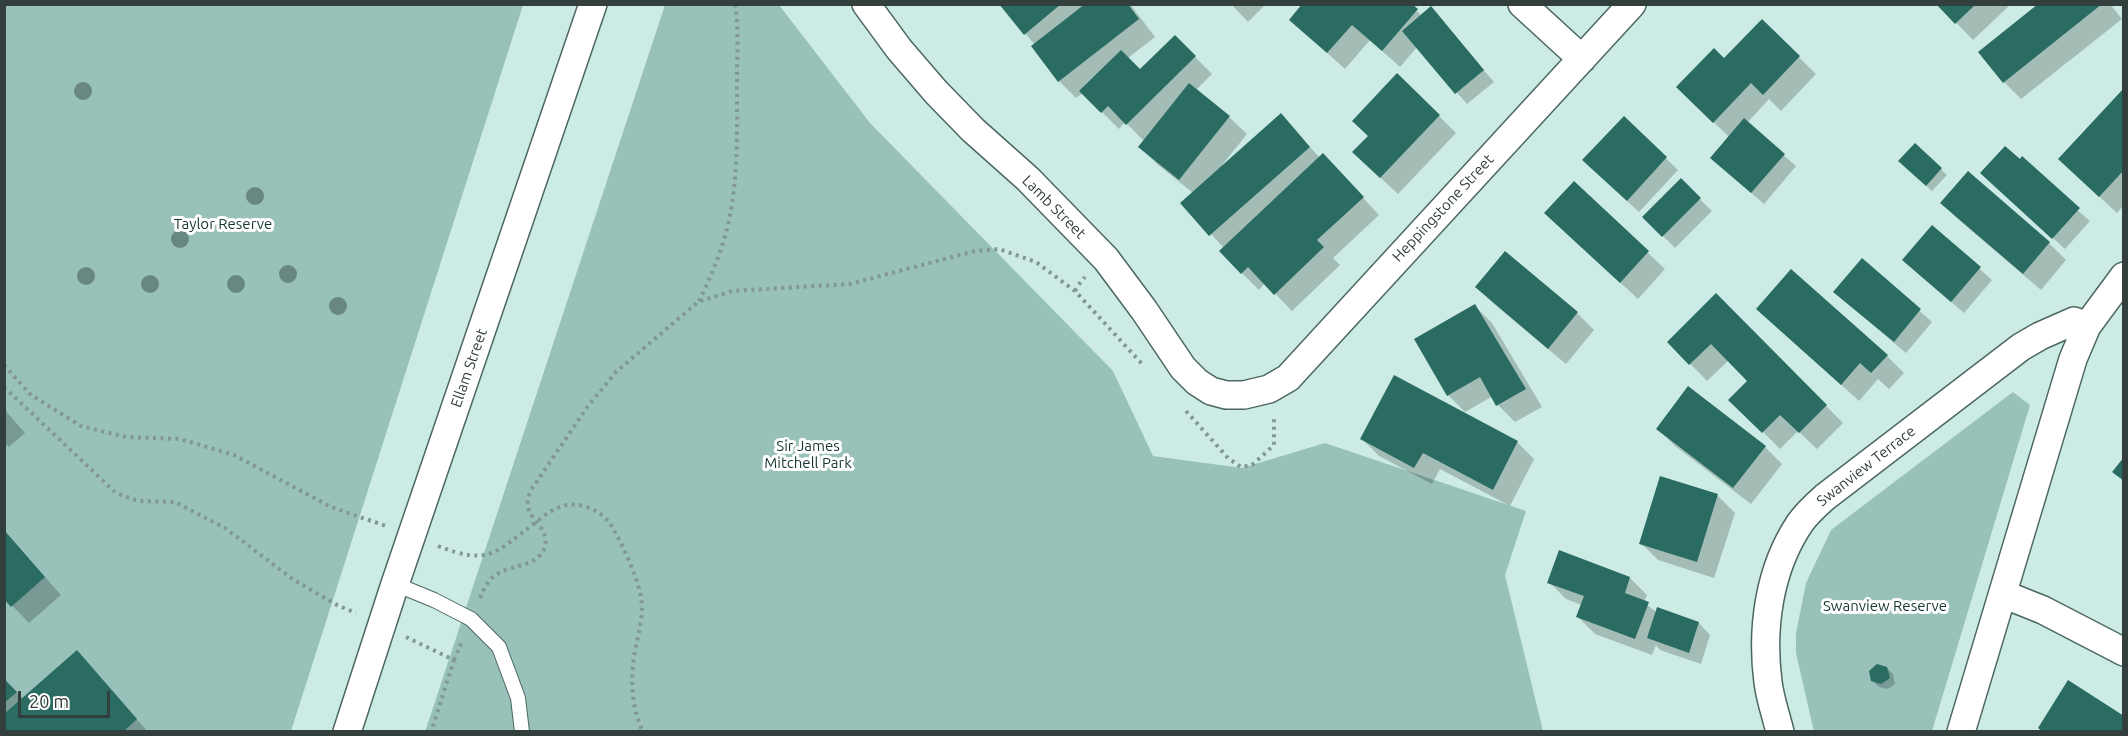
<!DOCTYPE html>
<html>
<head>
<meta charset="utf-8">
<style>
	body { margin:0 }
	#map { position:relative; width:2128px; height:736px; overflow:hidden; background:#ccebe4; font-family:Ubuntu,sans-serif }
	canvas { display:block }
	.frame { position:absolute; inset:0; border:6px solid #323f3c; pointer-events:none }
	.scale { position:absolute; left:18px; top:691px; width:92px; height:27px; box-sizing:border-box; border:3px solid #323f3c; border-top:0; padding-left:8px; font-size:18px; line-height:21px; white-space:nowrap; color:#323f3c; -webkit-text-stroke:4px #fff; paint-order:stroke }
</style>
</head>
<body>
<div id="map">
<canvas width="2128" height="736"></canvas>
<div class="frame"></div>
<div class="scale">20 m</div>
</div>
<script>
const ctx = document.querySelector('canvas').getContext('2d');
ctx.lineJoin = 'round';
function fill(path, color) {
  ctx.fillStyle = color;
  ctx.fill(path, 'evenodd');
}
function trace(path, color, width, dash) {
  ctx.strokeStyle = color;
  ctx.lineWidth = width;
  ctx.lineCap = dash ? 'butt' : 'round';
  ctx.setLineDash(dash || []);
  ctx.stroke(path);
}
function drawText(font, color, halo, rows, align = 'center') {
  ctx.font = font + ' Ubuntu,sans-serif';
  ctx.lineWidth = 6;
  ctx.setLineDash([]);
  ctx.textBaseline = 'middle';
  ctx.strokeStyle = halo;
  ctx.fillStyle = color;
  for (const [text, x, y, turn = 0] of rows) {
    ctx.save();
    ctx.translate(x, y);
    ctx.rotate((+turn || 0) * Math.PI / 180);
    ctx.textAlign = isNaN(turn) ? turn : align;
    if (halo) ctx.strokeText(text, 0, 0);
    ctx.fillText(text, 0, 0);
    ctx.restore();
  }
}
const green = new Path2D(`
	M4,5H523L291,731H5Z
	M665,5H779L870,123L1113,371L1153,456L1242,468L1325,443L1526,511L1505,575L1543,731L425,732Z
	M2013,392L2030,405L1932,731L1814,732L1796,653V633L1806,583L1831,530Z`);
const shadow = new Path2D(`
	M1001,4H1130L1155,37L1128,58L1140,71L1175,37L1212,74L1196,90L1229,117L1247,134L1222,165L1223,166L1281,115L1320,158L1339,172L1379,215L1333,258L1340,265L1292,311L1265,283L1259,290L1242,273L1224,248L1182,203L1193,193L1157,164L1140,147L1144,141L1125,122L1119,129L1083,93L1076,98L1059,81L1035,45Z
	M1231,4H1266L1248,22Z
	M1410,4L1422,16L1431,9L1494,82L1467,104L1417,47L1400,67L1370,40L1345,69L1291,20Z
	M1938,4H2011L1973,40Z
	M2041,4H2110L2122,19L2021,99L2004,82L1980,52Z
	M1762,21L1816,74L1781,111L1769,99L1747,123L1796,166L1764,204L1724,169L1729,137L1678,87L1724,60Z
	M2124,90V205L2117,213L2077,176Z
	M1439,116L1456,133L1398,194L1371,169Z
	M1624,118L1678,170L1639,212L1596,172Z
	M1915,145L1947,175L1932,191L1900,161Z
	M2020,161L2090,221L2065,249L1994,185Z
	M1681,181L1712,211L1675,248L1644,217Z
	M1574,183L1665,269L1638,299L1564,230Z
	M1942,203L2049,243L2066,260L2041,290L1959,220Z
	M1932,227L1992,280L1964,313L1916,272Z
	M1505,253L1577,313L1594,330L1566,364L1494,304L1477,287Z
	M1862,260L1932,322L1906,353L1847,303Z
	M1716,295L1843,423L1817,449L1798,431L1780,449L1731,400L1749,381L1729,360L1707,381L1669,342Z
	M1475,306L1492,323L1542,407L1515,422L1498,405L1493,396L1465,412L1448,395Z
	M1758,309L1887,356L1904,373L1889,389L1878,379L1859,401Z
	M4,409L25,433L9,447L4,443Z
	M1658,429L1765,447L1782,464L1751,504L1675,446Z
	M1362,439L1517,442L1534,459L1510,506L1440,469L1432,484L1379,456Z
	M1661,478L1718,496L1735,513L1714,578L1658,560L1641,543Z
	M4,531L61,595L29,623L4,597Z
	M1630,578L1647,595L1644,602L1657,613L1699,623L1710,635L1701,664L1660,650L1656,645L1652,655L1595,634L1578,617L1582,605L1566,599L1549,582Z
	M77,652L148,732H4V678L23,699Z
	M1887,668L1893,674L1895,684L1888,689L1879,687L1873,681Z`);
const building = new Path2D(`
	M999,4H1061L1024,35Z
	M1085,4H1128L1139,19L1058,82L1031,46Z
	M1302,4H1412L1418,9L1382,51L1352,25L1327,53L1289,20Z
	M1936,4H1976L1955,24Z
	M2038,4H2102L2003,83L1978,52Z
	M1431,6L1484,70L1455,94L1402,31Z
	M1762,19L1800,56L1763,95L1751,83L1713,123L1676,87L1714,48L1724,58Z
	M1175,35L1196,56L1126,125L1108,106L1101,113L1079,91L1121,50L1140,69Z
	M1397,73L1440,115L1380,178L1352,152L1368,136L1352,121Z
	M1189,83L1230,116L1179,180L1138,147Z
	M2124,88V170L2099,197L2058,159Z
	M1281,113L1310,147L1209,236L1180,203Z
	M1624,116L1667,157L1627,201L1582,160Z
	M1744,118L1785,154L1751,193L1710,158Z
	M1915,143L1942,168L1926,186L1898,161Z
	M2005,146L2020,159L2022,156L2080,208L2052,239L1980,173Z
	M1323,153L1364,197L1317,240L1324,247L1274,295L1248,267L1241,274L1219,251Z
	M1968,171L2050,242L2023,274L1940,203Z
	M1681,178L1701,198L1662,237L1642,217Z
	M1574,181L1649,251L1620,283L1544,213Z
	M1932,225L1981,267L1951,302L1902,260Z
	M1505,251L1578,312L1548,349L1475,287Z
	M1862,258L1921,309L1894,342L1833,292Z
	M1791,269L1888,355L1871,373L1860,363L1841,385L1756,309Z
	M1716,293L1827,405L1799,433L1780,415L1762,433L1728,400L1747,381L1711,344L1689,365L1667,342Z
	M1475,304L1526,389L1496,406L1480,377L1447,396L1414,339Z
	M1394,375L1518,441L1493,490L1423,453L1414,468L1360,439Z
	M1688,386L1766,446L1733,488L1656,429Z
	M2124,457V481L2112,472Z
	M1660,476L1718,494L1697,562L1639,544Z
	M4,530L45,577L11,607L4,599Z
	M1559,550L1630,577L1625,593L1649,602L1635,639L1576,617L1584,596L1547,583Z
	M1657,607L1699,622L1689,653L1647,638Z
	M77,650L137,719L123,732H4V714Z
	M1877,664L1887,667L1890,678L1881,684L1871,681L1869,671Z
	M4,679L17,692L4,703Z
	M2068,680L2124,716V732H2043L2038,728Z`);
const path = new Path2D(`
	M1075,291L1080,283L1085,277
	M699,301C710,278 721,254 727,229C739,180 737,128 737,78C737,54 739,28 735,4
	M4,365L31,395L81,426L126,437L180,439L234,455L331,507L386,526
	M4,387L116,493L138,501L175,502L225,528L294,580L337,605L356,613
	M1186,411L1228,458L1241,467L1252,465L1274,445V416
	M438,546C489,566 495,553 535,523C544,516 552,509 563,506C577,501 598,509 608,521C619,535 636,575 640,592C645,612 639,631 635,651C630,679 631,706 643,732
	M480,598C484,588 489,578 499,573C513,565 537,566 544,549C553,523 517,520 531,490L588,406L616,372L698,302L732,291L850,284L975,251L999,249L1036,262L1075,291L1144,366
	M406,637L454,660L431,732
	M454,660L462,641`);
const lane = new Path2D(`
	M395,584L434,600L471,619L499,647L518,698L522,732`);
const street = new Path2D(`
	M866,4L899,49L936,92L973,130L1028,179L1106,259L1144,310L1183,368L1197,382L1211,391L1226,395H1244L1269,389L1288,378L1632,4
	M1522,4L1582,59
	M2003,594L2043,610L2124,652
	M347,732L395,584L593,4
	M1780,732C1776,715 1770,699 1768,682C1761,628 1769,569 1800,523C1807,513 1816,505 1825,497L2021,347L2040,336L2074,321L2087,326
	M1961,732L2073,359L2087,326L2124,276`);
const trees = [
	[83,91],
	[255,196],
	[180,239],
	[288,274],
	[86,276],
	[150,284],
	[236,284],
	[338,306]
];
const streetNames = [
	["Lamb Street",1054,207,45],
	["Heppingstone Street",1443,208,-47],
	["Ellam Street",469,368,-71],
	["Swanview Terrace",1866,466,-38]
];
const parkNames = [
	["Taylor Reserve",223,224],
	["Sir James",808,446],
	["Mitchell Park",808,463],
	["Swanview Reserve",1885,606]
];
fill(green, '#98c1b9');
fill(shadow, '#0003');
fill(building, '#2a6c62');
trace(lane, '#4c6762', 16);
trace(street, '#4c6762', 30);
trace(path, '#819792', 4, [3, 4.5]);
trace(lane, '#fff', 14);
trace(street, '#fff', 27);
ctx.fillStyle = '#688782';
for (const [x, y] of trees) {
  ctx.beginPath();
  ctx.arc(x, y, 9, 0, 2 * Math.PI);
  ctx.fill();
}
drawText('15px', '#323f3c', '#fff', streetNames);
drawText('15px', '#163631', '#fff', parkNames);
</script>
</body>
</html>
